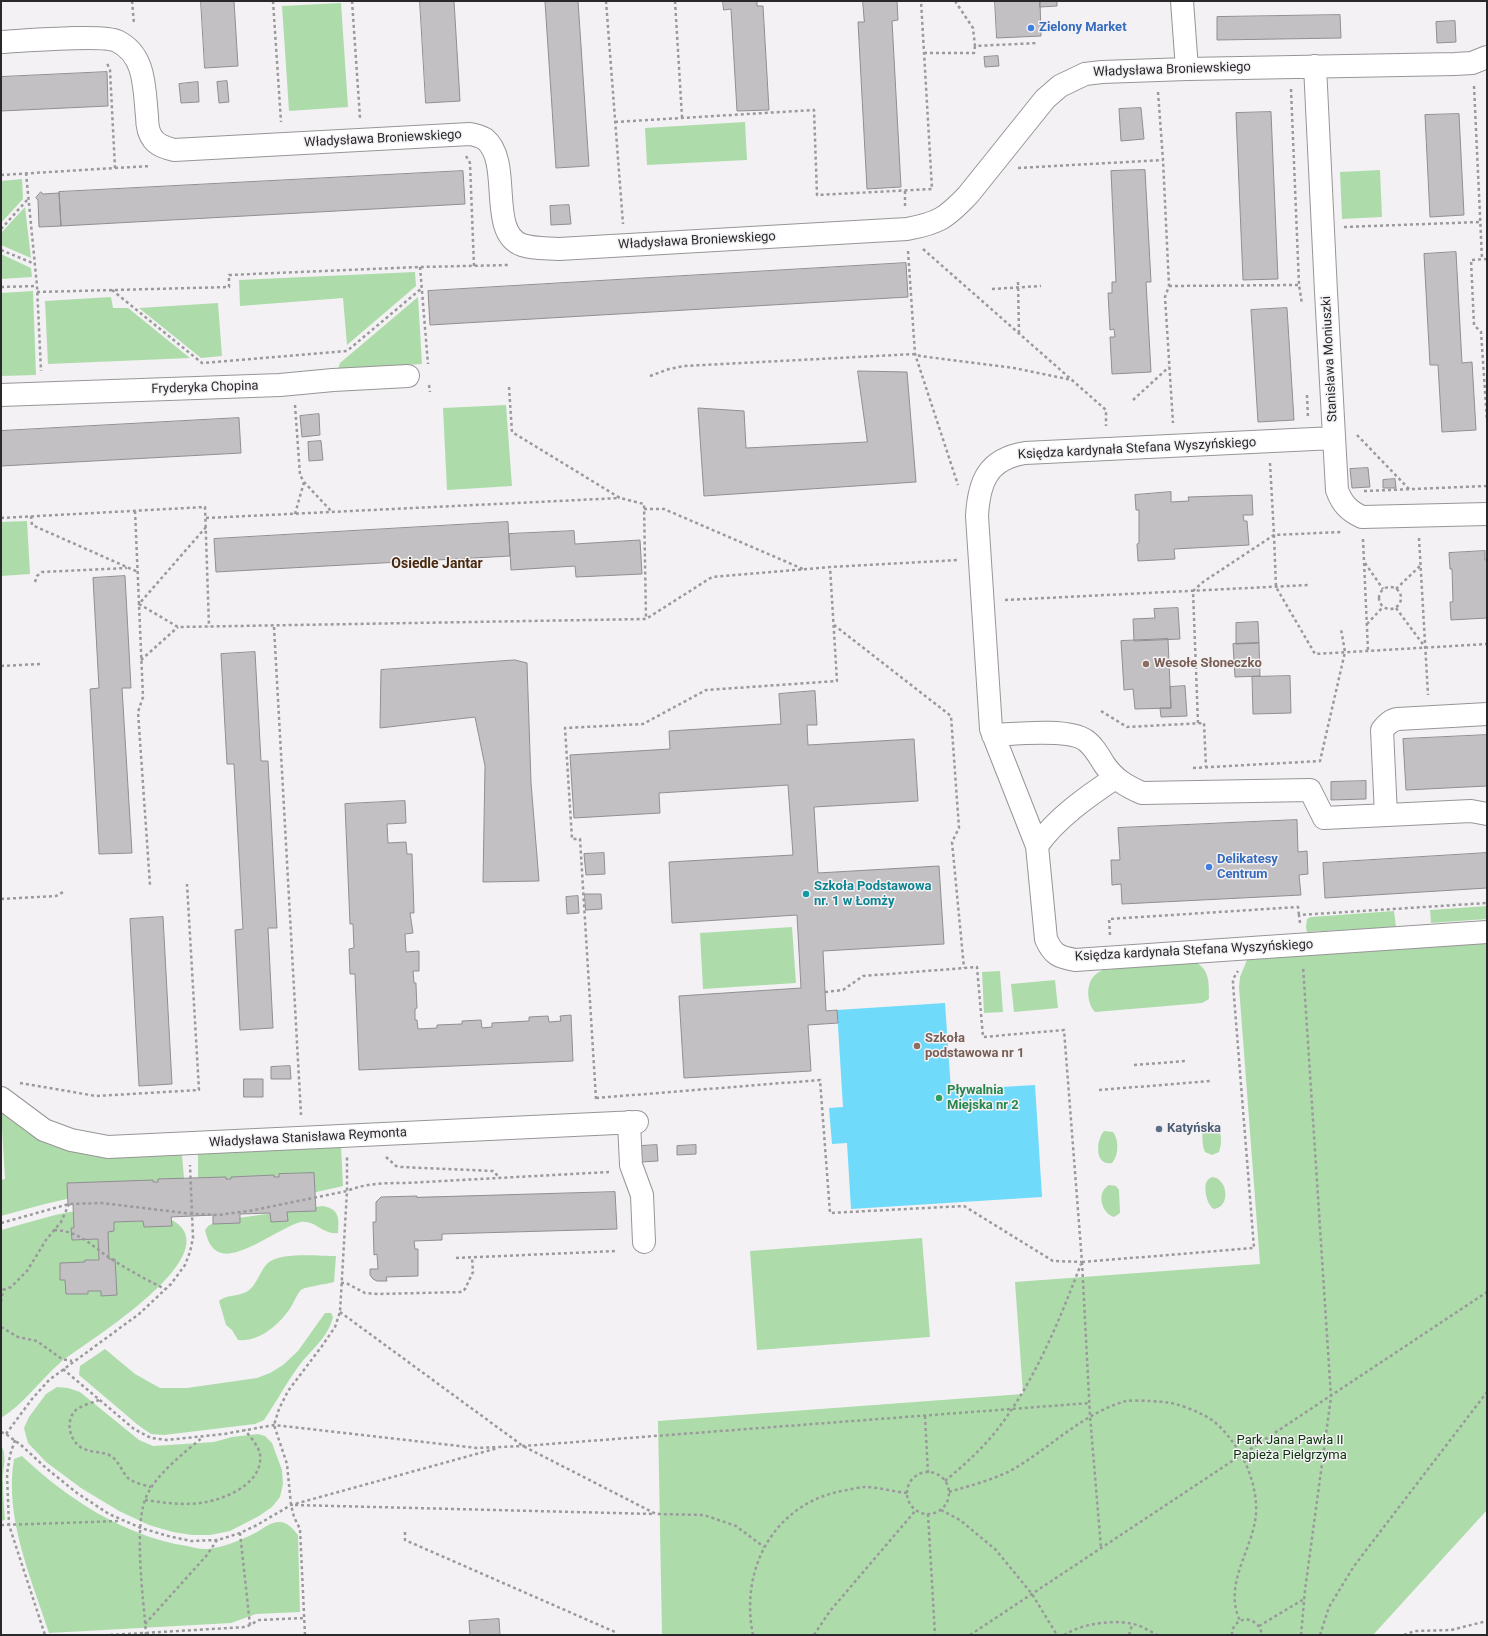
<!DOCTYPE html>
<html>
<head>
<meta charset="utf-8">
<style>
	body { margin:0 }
	#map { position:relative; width:1488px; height:1636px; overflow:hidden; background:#f3f1f4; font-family:Roboto,sans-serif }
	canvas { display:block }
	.frame { position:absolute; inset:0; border:2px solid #29282a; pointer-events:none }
</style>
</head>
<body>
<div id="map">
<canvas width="1488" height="1636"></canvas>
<div class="frame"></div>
</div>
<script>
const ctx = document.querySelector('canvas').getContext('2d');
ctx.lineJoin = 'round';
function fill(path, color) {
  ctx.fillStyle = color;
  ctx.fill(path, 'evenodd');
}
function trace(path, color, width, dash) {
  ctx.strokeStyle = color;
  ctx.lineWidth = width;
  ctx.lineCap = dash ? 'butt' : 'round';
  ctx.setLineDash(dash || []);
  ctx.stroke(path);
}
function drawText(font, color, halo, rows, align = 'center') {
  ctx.font = font + ' Roboto,sans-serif';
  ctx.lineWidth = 3;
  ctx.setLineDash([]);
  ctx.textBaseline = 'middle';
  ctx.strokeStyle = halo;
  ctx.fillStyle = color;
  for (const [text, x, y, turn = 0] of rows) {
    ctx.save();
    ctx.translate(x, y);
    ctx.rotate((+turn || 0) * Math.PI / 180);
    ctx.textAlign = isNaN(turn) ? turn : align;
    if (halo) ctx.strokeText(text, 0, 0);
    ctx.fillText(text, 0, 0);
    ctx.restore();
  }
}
const green = new Path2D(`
	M341,3L348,107L289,111L282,6Z
	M745,122L747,160L647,165L645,128Z
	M1380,170L1382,217L1342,219L1340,172Z
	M22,179L23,199L1,223V181Z
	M25,207L31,258L1,245V233Z
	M1,254L31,268L32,277L1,279Z
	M415,272L416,286L347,345L343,298L240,306L239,280Z
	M33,291L36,375L1,376V293Z
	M111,297L113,308H128L190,358L48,364L45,301Z
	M418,297L422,364L338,369L340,363Z
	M218,303L222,356L201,358L139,308Z
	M506,405L512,486L447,490L443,408Z
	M27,521L30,574L1,576V522Z
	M1487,906V919L1431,923L1430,910Z
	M1394,911L1396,927L1307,932L1306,927L1307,919L1311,917Z
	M792,927L796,983L703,989L700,933Z
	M1487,942V1510L1373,1635H662L658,1421L1023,1394L1015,1282L1260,1264L1239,987L1240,977L1247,960Z
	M1193,961C1210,968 1209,983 1209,999L1202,1003L1095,1012C1087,1004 1085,984 1095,975C1097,973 1100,971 1103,970Z
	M1000,971L1003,1012L984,1013L982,972Z
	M1055,980L1058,1008L1014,1012L1011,984Z
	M1,1111C14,1117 22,1131 35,1137C84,1161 129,1156 182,1155L185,1190L75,1197L41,1205L1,1216V1180L5,1179Z
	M1209,1122C1222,1123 1223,1142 1219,1152L1212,1155L1205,1152C1202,1146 1202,1133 1203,1125Z
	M1104,1131L1113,1132C1119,1140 1119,1155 1112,1163C1094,1166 1096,1140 1104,1131Z
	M341,1146L343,1186L312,1193L198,1196V1153Z
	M1212,1177C1228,1178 1231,1207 1214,1209C1207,1206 1203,1187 1207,1181C1208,1179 1210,1178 1212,1177Z
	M1109,1185L1116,1186L1119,1190L1120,1213L1114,1217C1101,1213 1096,1192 1109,1185Z
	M323,1206C340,1209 339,1219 338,1233C322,1235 316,1220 301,1222C279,1227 232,1267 214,1249C208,1243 207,1237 205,1230L208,1226L217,1221Z
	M90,1209L163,1216C246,1246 85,1343 61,1362C40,1380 24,1404 1,1418V1230C31,1222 59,1212 90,1209Z
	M922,1238L930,1337L757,1350L750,1251Z
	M336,1256L334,1282C327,1284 304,1287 301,1290C297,1294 294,1302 291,1307C280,1324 260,1342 238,1340L232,1330L226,1325L219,1301C227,1294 239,1297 248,1291C258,1284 260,1269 269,1262C282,1252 320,1256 336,1256Z
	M325,1313H331L333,1317C328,1339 308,1352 296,1370C284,1387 275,1404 264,1420L255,1424L164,1435L151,1434L138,1425L79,1375L80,1366L105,1349L135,1374L160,1388H187L257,1378L270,1373L283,1365L298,1351Z
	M57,1387L68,1388L80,1392L139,1440L153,1446L214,1442L232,1437L258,1434L265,1436L272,1443L282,1470L283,1484L280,1497L272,1507L259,1516L230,1531L210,1535H192L173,1532L149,1525L119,1511L81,1488L46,1462L28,1443L24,1428L29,1417L46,1394Z
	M1,1445C8,1456 2,1470 3,1483C3,1495 4,1508 5,1520L1,1521Z
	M22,1456C66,1498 126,1537 187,1546C193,1547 199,1549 205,1549C220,1549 244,1539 257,1532C264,1528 271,1522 279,1522C288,1522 293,1529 298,1535L300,1612L256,1614L231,1623L49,1633C31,1577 4,1518 14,1459Z`);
const water = new Path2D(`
	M945,1003L951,1090L1035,1085L1042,1197L851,1209L847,1143L832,1144L829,1108L843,1107L837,1010Z`);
const building = new Path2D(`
	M201,1H234L238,66L205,68Z
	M420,1H454L460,101L426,103Z
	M553,1H578L589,166L556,168L545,2Z
	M723,1H757V6H763L769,110L737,111L731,9L724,10Z
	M863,1H897L898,20L892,21L901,187L867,189L858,22H864Z
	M995,1H1040L1041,36L997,38Z
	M1040,1H1057V6L1040,7Z
	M1340,15L1341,38L1217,40V17Z
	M1455,21L1456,42L1437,43L1436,22Z
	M998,56L999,66L985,67L984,57Z
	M107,72L108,106L1,111V77Z
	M227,81L229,102L219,103L217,82Z
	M198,82L199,102L181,103L179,84Z
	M1141,108L1144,139L1121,141L1119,109Z
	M1271,112L1278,279L1243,280L1236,113Z
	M1459,114L1464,215L1430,217L1425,115Z
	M1145,170L1151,282H1146L1151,372L1112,374L1110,337H1115L1114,329L1110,330L1108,293H1112V282H1116L1111,171Z
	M463,171L465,204L61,226L59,192Z
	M41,192L43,194L59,193L61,226L39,227L38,200L36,198Z
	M569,205L571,224L551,225L550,206Z
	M1456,252L1462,363L1472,362L1476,430L1442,432L1438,365H1430L1424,254Z
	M906,263L908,297L430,325L428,291Z
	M1287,308L1294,420L1258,422L1251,310Z
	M858,371L907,372L916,482L704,496L698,408L744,411L746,448L867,442Z
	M319,414L320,435L302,437L300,416Z
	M239,418L241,453L1,466V431Z
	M321,441L323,460L309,461L308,442Z
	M1368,468L1370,487L1352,488L1350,469Z
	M1395,479L1396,488H1383V480Z
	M1171,492V502L1189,501L1188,497L1252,495L1253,515H1243L1244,521H1247L1249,545L1174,549L1175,559L1138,561L1137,544L1139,543V510H1136L1135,495Z
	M508,522L510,556L216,572L214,539Z
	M574,531L575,544L640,540L642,574L576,577L575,566L511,570L509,534Z
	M1485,551V560H1487V618L1451,620L1450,602H1453L1452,569H1450L1449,553Z
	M125,576L131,688H122L132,853L99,854L90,689L99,688L93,578Z
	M1178,608L1180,639L1134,641L1133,619L1155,618L1154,609Z
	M1258,622L1259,643L1236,644V623Z
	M1168,639L1171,708L1135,709L1133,689L1124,690L1121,641Z
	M1259,643L1260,676L1235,677L1233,644Z
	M255,652L261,761H268L277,928H268L273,1028L240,1030L235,930L243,929L234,764H227L221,654Z
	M515,660L527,663L531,783L539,881L483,882L485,766L475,717L380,728L381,670Z
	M1290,676L1291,713L1253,714L1252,677Z
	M1185,686L1187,716L1161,717L1160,708H1171L1170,687Z
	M815,691L817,725H807L808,745L914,739L918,801L814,807L818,873L939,866L944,944L823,951L826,1011L837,1010L838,1023L808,1025L811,1071L684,1078L679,996L801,988L797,915L672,923L669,862L793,855L788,785L659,793L660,813L574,818L570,755L670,749L669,731L781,724L779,694Z
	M1487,735V786L1406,790L1403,739Z
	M1366,781V799L1331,800V782Z
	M405,801L406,823L387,824L388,843L406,842L407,854H412L414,913H410L413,933L405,934L406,952L419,951V971H413L414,983H416V985L417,1008L415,1009V1020H417L418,1029L437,1028V1025L462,1024V1021L481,1020L482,1028L492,1027V1023L529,1021V1017L548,1016L549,1022L561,1021L560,1016L571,1015L573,1061L359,1070L355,974H350L349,949L354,948L353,924H350L345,804Z
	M1297,820L1298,852L1307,851L1308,874L1299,875L1301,895L1122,904L1121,884L1112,885L1111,860H1120L1118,828Z
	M604,853L605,874L586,875L584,854Z
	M1487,853V888L1325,898L1323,863Z
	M585,894H601L602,909L586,910Z
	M578,896L579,913L567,914L566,897Z
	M163,917L172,1084L139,1086L130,919Z
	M290,1066L291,1079H271V1067Z
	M244,1079H263V1097H244Z
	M657,1145L658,1161L641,1162V1146Z
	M696,1145V1154L677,1155V1146Z
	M314,1173L316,1211L287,1212L288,1221L271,1222L270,1213L240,1214V1223L213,1224V1215L171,1217L172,1226L144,1227L143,1221L114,1222V1231L108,1232L109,1259H115L117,1295L101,1296V1291H88V1294H66L65,1280H60V1263L85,1262V1260H99L98,1239L72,1240L71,1228H74L73,1204L68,1205L67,1183L153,1180V1182H158V1179L226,1177V1179H231V1177L274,1175V1177H279V1174Z
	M615,1192L617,1229L442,1234V1240L414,1241L415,1249H418V1276L386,1277L387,1281H377L373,1279L370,1275V1269H378L377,1254L374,1255L373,1222H376V1202L381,1197L417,1196V1197Z
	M499,1619L500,1635H470L469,1621Z`);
const path = new Path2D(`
	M132,1L134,24
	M273,1L281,122
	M352,1L360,118
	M606,1L623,224
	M675,1L682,117
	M955,1L973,28L975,46L1038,43
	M924,53H974L975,46
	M1474,86L1482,259
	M1291,89L1299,285L1302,304
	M1158,92L1163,160L1169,286L1165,297L1173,423
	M615,122L814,110L817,195L932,189L921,1
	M466,156L470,163L474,266
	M115,168L151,166
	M1018,168L1163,160
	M26,173L37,286L41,371
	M1,175L115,168L110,70L107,63
	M905,191V206
	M1344,227L1480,222
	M1,229L28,199
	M923,249L1106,410V426
	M1,250L35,264
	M908,251L915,354L958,485
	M1487,259L1471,260L1474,325L1481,332L1487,420
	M420,267L428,364
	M1018,282L1019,333
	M1169,286L1299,285
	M1,287L36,286
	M992,289L1041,286
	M112,290L202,363L347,351L422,288
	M37,292L229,287V275L420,267L510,265
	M650,376L669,369L684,366L915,354L920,356L1014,368L1072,380
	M429,385L430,392
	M509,387L512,432L620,498L644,504L646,619
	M1307,395L1308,418
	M1133,400L1169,367
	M295,405L300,475L304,482L332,512
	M1357,435L1409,489
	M1270,463L1274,535L1276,587L1315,654L1487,644
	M1364,491L1487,486
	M644,509H664L803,569
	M135,511L143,697L138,712L150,885
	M295,514L304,482
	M31,516L32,525L138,572
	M1,518L205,507L209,627
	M206,518L620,498
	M206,527L139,604L178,627L646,619L712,577L830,567L959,560
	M1419,538L1428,695
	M1363,539L1368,651
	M1365,563L1383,589
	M35,582L37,576L42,572L127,568
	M1379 598a11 11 0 1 1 22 0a11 11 0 1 1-22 0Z
	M1396,589L1421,565
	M1005,600L1309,585
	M1396,608L1425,647
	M1367,624L1383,607
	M834,625L951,716L959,828L952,842L964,968
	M274,627L301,1115
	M141,660L178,627
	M1,666L40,664
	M1101,711L1127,727L1204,723L1206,767
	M1198,723L1193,591L1203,582L1274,535L1341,532
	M1193,768L1320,761L1345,652L1341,629
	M1,899L56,896L63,892
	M1300,923L1299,915L1487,903
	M1110,935L1109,919L1298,907L1299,915
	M1134,1065L1186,1061
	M20,1083L96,1096L199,1090L187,884
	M1099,1090L1211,1081
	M596,1098L820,1080L830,1213L964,1206L1053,1261L1082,1262L1064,1030L983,1037L977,967L863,976L843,990L825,992
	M596,1099L580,839H572L565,728L643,724L706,690L837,681L830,567
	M386,1157L396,1166L401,1167L493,1171L500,1178
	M1,1223L69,1204L102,1203L193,1214L218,1215L249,1211L347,1191C366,1183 386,1183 406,1183L609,1172
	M54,1230C82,1231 94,1249 116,1262C132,1272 149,1281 165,1289
	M456,1258L617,1251
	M1082,1262L1254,1248L1233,984V979L1238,971
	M1082,1262L1090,1416L1101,1548
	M341,1283H346L365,1293L378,1294L462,1292L465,1289L473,1272L472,1257
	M1,1302L3,1290L11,1287L27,1271L46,1240L61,1222L69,1204
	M340,1312L523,1446L656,1514L704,1515L736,1526L764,1547
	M1,1327L18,1337L37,1341L62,1359L72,1361
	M63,1369L134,1429L151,1438L167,1440L224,1434L274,1425L477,1448L523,1446L1090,1403
	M99,1400C92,1403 82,1405 76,1410C65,1420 69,1441 82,1448C91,1453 102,1451 111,1456C119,1461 122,1472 128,1478C134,1483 144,1485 151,1487
	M925,1416L928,1473
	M1,1432L6,1434L21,1445L46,1468L77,1493L109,1514L141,1528L168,1536L191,1541L218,1540L240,1533L257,1525L291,1505L498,1448
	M6,1434L32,1399L49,1380L139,1314L171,1284L185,1265L190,1252L193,1238L190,1165
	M15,1440L10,1455L7,1474L9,1525L45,1635
	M907 1493a21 21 0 1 1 42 0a21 21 0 1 1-42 0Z
	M945,1481C964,1465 982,1449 997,1430C1035,1381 1059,1321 1081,1264
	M949,1492C972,1485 997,1479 1017,1467C1053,1445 1084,1413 1126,1401C1133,1400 1143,1401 1150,1401C1165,1402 1171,1402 1185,1407C1198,1412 1210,1417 1219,1426C1240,1447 1254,1474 1256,1504C1259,1544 1221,1580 1240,1621
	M145,1500C165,1503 186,1506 206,1502C228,1498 264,1482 260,1454C258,1445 250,1437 245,1430
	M295,1505L654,1514
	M941,1510L960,1520L996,1550L1032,1594L1057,1635
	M928,1514L935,1635
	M1,1525L120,1521
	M405,1532V1540L615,1632L616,1635
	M240,1533L250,1625
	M145,1624L207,1555L217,1540
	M1259,1626L1304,1599
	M110,1635L246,1627L259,1620L304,1618
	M146,1635C144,1600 132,1522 148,1493C159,1472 185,1452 203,1437
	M305,1635L300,1529L294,1517L291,1505L287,1464L274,1425L279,1409L288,1391L322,1346L335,1327L340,1312L347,1191V1157
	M753,1635C739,1567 776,1501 847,1490C853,1489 860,1487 865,1487C878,1487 895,1492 908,1493
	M814,1635L830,1611L916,1510
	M970,1635L1487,1292
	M1064,1635C1083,1623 1118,1618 1140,1626C1146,1629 1152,1632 1157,1635
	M1129,1635L1132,1625
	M1232,1635C1232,1626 1237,1621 1246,1619C1255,1621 1260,1625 1262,1635
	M1301,1635L1305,1590L1331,1397L1303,966
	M1320,1635L1329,1607L1354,1566L1487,1392
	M1404,1635L1415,1631L1451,1630L1487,1621`);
const minor = new Path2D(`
	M1182,1L1187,69
	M1,42C22,41 102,34 117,41C146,55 144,88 147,116C147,124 148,133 153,139C158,146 167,148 174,150L470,134C475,135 480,136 485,139C513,162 487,232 522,245C534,249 547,248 559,249L907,229C939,223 946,218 968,195L1045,99L1060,86L1085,74L1102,72L1187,69L1455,64L1472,63L1487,57
	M1315,66L1326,292L1337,490C1342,504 1349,511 1362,517L1487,514
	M1,395L280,385L333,380L408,376
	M1334,438L1025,453C988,459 979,481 977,516L991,729L1037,846L1046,939C1053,955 1059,957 1075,960L1487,932
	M993,735C1015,734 1068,728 1085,740C1093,745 1099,756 1104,764C1114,779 1126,786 1142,793L1310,790L1324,818L1471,811L1487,814
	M1386,815L1382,730C1387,724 1391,720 1398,719L1487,714
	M1037,846C1055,819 1088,796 1115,778
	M1,1098L44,1130L71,1140L108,1147L637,1122
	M629,1122L631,1165L642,1195L644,1242`);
const markers = [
	[1031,28,4,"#3f7fe0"],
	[1146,664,4,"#8d6e63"],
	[1209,867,4,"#3f7fe0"],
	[806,894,4,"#0f9aa8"],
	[917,1046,4,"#8d6e63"],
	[939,1098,4,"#2e9e5b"],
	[1159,1129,4,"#5c6f8a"]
];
const shopNames = [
	["Zielony Market",1039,28],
	["Delikatesy",1217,860],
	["Centrum",1217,875]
];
const streetNames = [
	["Władysława Broniewskiego",1172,70,-2],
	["Władysława Broniewskiego",383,139,-3],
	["Władysława Broniewskiego",697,241,-3],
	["Stanisława Moniuszki",1330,359,-93],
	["Fryderyka Chopina",205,388,-2],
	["Księdza kardynała Stefana Wyszyńskiego",1137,449,-3],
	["Księdza kardynała Stefana Wyszyńskiego",1194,951,-3],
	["Władysława Stanisława Reymonta",308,1138,-3]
];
const educationNames = [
	["Wesołe Słoneczko",1154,664],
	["Szkoła",925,1039],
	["podstawowa nr 1",925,1054]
];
const cultureNames = [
	["Szkoła Podstawowa",814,887],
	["nr. 1 w Łomży",814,902]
];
const leisureNames = [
	["Pływalnia",947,1091],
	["Miejska nr 2",947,1106]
];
const serviceNames = [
	["Katyńska",1167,1129]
];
const parkNames = [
	["Park Jana Pawła II",1290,1441],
	["Papieża Pielgrzyma",1290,1456]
];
const neighbourhoodNames = [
	["Osiedle Jantar",437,564]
];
fill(green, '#addcaa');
fill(water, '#70dafa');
fill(building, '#c2c0c2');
trace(building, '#908e91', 1);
trace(minor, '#979597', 24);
trace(path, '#9a999b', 2.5, [3, 3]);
trace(minor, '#fff', 22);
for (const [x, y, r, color] of markers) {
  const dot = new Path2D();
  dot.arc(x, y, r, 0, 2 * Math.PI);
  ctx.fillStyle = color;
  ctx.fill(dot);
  trace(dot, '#f3f1f4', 1.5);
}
drawText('bold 13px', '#366cbe', '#f3f1f4', shopNames, 'left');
drawText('13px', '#29282a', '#f3f1f4', streetNames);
drawText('bold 13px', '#785e54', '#f3f1f4', educationNames, 'left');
drawText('bold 13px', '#0d838f', '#f3f1f4', cultureNames, 'left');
drawText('bold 13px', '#27864d', '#f3f1f4', leisureNames, 'left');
drawText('bold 13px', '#4e5e75', '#f3f1f4', serviceNames, 'left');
drawText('13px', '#093409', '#f3f1f4', parkNames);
drawText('bold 14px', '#48290f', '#f3f1f4', neighbourhoodNames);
</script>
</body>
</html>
